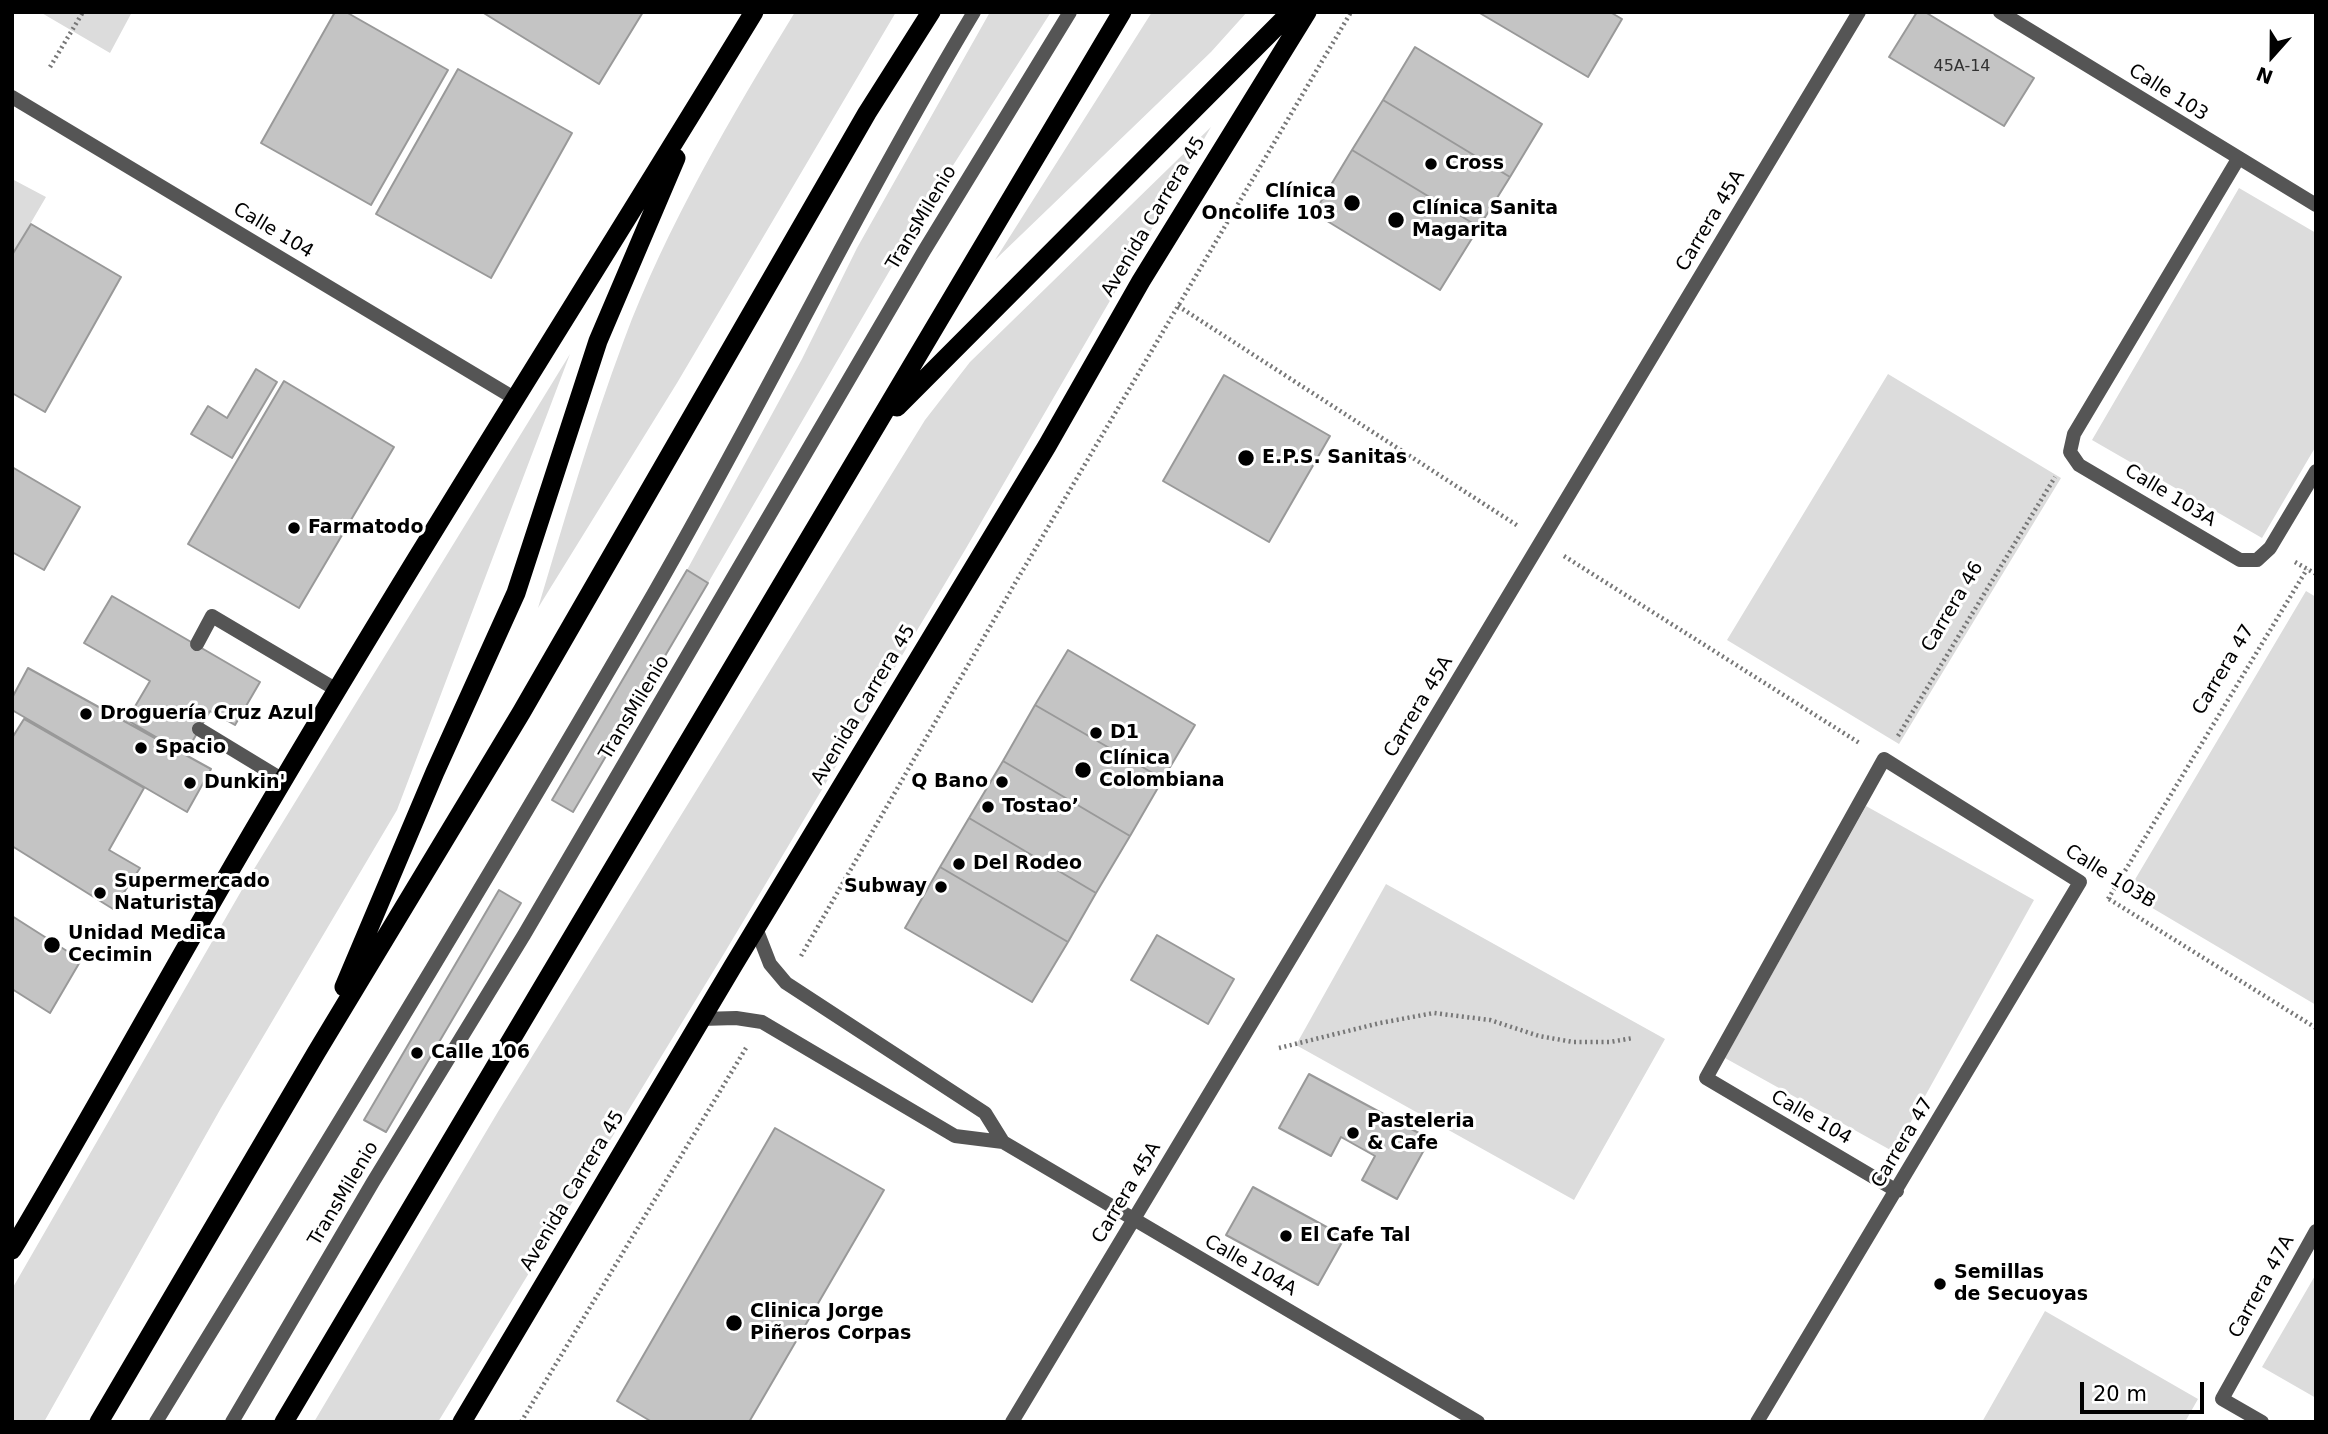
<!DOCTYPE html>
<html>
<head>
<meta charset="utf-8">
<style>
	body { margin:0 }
	#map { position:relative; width:2328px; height:1434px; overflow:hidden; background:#fff; font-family:"DejaVu Sans",sans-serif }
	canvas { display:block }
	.frame { position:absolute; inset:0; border:14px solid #000; pointer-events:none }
	.north { position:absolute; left:2237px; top:21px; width:70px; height:70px; -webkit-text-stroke:5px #fff; paint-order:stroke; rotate:201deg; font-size:19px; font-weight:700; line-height:28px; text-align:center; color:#000 }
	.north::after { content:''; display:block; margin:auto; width:24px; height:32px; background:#000; clip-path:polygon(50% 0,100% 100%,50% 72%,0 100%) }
	.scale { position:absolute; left:2080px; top:1382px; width:124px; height:32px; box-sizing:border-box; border:4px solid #000; border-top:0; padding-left:9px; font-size:21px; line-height:24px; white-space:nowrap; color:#000; -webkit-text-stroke:5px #fff; paint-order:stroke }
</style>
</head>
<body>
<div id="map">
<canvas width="2328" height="1434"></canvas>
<div class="frame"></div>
<div class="north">N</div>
<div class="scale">20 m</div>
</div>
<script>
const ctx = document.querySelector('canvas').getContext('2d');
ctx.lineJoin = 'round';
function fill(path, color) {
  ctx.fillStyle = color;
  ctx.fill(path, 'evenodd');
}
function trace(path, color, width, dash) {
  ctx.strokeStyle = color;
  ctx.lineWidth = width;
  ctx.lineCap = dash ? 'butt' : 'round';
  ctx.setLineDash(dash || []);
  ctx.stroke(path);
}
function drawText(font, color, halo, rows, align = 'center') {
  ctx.font = font + ' "DejaVu Sans",sans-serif';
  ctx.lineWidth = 6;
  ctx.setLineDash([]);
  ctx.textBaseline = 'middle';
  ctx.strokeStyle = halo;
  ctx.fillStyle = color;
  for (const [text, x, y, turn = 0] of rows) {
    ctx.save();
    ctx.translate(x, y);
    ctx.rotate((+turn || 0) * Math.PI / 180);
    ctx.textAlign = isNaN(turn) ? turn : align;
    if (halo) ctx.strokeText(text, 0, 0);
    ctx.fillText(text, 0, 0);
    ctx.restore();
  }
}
const green = new Path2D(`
	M40,12H132L110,53Z
	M795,12H896L677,383L538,608C565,518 591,428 624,340C666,227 732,115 795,12Z
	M990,12H1051L929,203L708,583L687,570L802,359L857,248Z
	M1152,12H1247L1211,52L995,260Z
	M1211,127L965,550L719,962L438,1422H314L499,1110L925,420L970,362Z
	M12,179L46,197L12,255Z
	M2239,188L2316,233V446L2262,538L2092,440Z
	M570,354L397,810L221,1108L44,1422H12V1289L251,874Z
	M1888,374L2061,478L1899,744L1727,640Z
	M2306,591L2316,597V1005L2127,893Z
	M1866,806L2034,900L1894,1152L1725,1058Z
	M1386,884L1665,1039L1574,1200L1296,1045Z
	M2316,1274V1398L2262,1367Z
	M2045,1311L2198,1399L2185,1422H1982Z`);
const building = new Path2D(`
	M335,12H346L448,70L371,205L261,143Z
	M482,12H643L599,84Z
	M1478,12H1610L1622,19L1588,77Z
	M1917,12H1925L2034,78L2004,126L1889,57Z
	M1415,47L1542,124L1510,177L1383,100Z
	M458,69L572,133L491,278L376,214Z
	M1383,100L1510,177L1479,227L1352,150Z
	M1352,150L1479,227L1440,290L1314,213Z
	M31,224L121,277L45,412L12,393V255Z
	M256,369L277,382L232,458L191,434L208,406L227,418Z
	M1224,375L1330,436L1269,542L1163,481Z
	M284,381L394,447L299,608L188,544Z
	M12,467L80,507L44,570L12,552Z
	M687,570L708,583L573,812L552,800Z
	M112,596L260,682L235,725L210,711L185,754L127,720L150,681L84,643Z
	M1068,650L1195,725L1163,779L1035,705Z
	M28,668L211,769L187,812L12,710V698Z
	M1035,705L1163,779L1130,836L1003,761Z
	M24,719L144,788L109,850L140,868L113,909L12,846V738Z
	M1003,761L1130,836L1096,893L969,818Z
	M969,818L1096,893L1068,942L940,867Z
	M940,867L1068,942L1032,1002L905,928Z
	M499,890L521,903L386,1132L364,1120Z
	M12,916L81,960L50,1013L12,989Z
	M1157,935L1234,979L1208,1024L1131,980Z
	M1309,1074L1430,1139L1397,1199L1362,1180L1375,1156L1341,1137L1331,1156L1279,1128Z
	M775,1128L884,1190L749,1422H652L617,1401Z
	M1253,1187L1345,1237L1318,1285L1226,1235Z`);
const path = new Path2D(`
	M50,67L83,12
	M1178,306L1518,526
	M1564,556L1861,744
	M2295,562L2316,574
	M1898,736L2055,477
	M2108,899L2307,569
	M2109,899L2316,1028
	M801,956L1014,585L1351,12
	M1279,1048L1380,1023L1434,1013L1490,1020L1539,1036L1573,1042H1610L1633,1038
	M521,1422L746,1048`);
const service = new Path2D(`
	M197,644L212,616L337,690
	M199,729L283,780
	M156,1422C324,1147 493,872 654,593C764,402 860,202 974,12
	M232,1422L373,1182L524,935L924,251L1070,12`);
const minor = new Path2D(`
	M2000,12L2316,205
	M2238,159L2074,434L2070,452L2079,465L2240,560H2257L2270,548L2316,471
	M756,928L770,964L786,983L985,1113L1003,1142
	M701,1019L736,1018L762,1022L955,1136L1003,1142L1478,1422
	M1012,1422L1859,12
	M1757,1422L2080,882L1884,759L1706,1078L1897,1191
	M2262,1422L2222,1399L2316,1231`);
const tertiary = new Path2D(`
	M12,97L514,398`);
const trunk = new Path2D(`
	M897,407L1291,12
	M344,987L435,772L516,593L598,341L676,158
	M12,1250C98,1106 177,960 262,816C421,545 590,281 754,12
	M99,1422L316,1053L521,713L867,113L931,12
	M284,1422L1122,12
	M462,1422L733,966L1047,446L1141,281L1307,12`);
const markers = [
	[1431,164,7,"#000"],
	[1352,203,9,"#000"],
	[1396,220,9,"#000"],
	[1246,458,9,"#000"],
	[294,528,7,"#000"],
	[86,714,7,"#000"],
	[1096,733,7,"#000"],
	[141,748,7,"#000"],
	[1083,770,9,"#000"],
	[1002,782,7,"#000"],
	[190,783,7,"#000"],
	[988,807,7,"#000"],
	[959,864,7,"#000"],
	[941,887,7,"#000"],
	[100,893,7,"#000"],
	[52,945,9,"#000"],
	[417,1053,7,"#000"],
	[1353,1133,7,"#000"],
	[1286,1236,7,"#000"],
	[1940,1284,7,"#000"],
	[734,1323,9,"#000"]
];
const numberNames = [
	["45A-14",1962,67]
];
const streetNames = [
	["Calle 103",2168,93,32],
	["Avenida Carrera 45",1154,217,-59],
	["TransMilenio",922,218,-59],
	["Carrera 45A",1711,221,-59],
	["Calle 104",273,231,31],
	["Calle 103A",2170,496,31],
	["Carrera 46",1953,607,-59],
	["Carrera 47",2224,670,-59],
	["Avenida Carrera 45",864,705,-59],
	["Carrera 45A",1419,707,-59],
	["TransMilenio",635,708,-59],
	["Calle 103B",2110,877,32],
	["Calle 104",1811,1118,30],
	["Carrera 47",1903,1143,-59],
	["Avenida Carrera 45",573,1191,-59],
	["Carrera 45A",1127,1193,-59],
	["TransMilenio",344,1194,-59],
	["Calle 104A",1250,1266,30],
	["Carrera 47A",2262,1287,-61]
];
const poiNames = [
	["Cross",1445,164],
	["Clínica",1336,192,"right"],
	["Oncolife 103",1336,214,"right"],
	["Clínica Sanita",1412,209],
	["Magarita",1412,231],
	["E.P.S. Sanitas",1262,458],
	["Farmatodo",308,528],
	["Droguería Cruz Azul",100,714],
	["D1",1110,733],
	["Spacio",155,748],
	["Clínica",1099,759],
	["Colombiana",1099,781],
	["Q Bano",988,782,"right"],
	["Dunkin'",204,783],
	["Tostao’",1002,807],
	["Del Rodeo",973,864],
	["Supermercado",114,882],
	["Naturista",114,904],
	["Subway",927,887,"right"],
	["Unidad Medica",68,934],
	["Cecimin",68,956],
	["Calle 106",431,1053],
	["Pasteleria",1367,1122],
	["& Cafe",1367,1144],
	["El Cafe Tal",1300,1236],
	["Semillas",1954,1273],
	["de Secuoyas",1954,1295],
	["Clinica Jorge",750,1312],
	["Piñeros Corpas",750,1334]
];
fill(green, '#dcdcdc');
fill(building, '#c4c4c4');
trace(building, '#999', 2);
trace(path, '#777', 4.5, [2, 3.5]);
trace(service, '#555', 14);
trace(minor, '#555', 14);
trace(tertiary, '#555', 14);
trace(trunk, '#000', 19);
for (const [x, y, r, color] of markers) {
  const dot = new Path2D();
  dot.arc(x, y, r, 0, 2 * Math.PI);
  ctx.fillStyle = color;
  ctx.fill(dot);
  trace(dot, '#fff', 2.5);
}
drawText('16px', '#313131', null, numberNames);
drawText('19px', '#000', '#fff', streetNames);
drawText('bold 19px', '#000', '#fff', poiNames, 'left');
</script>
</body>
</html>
